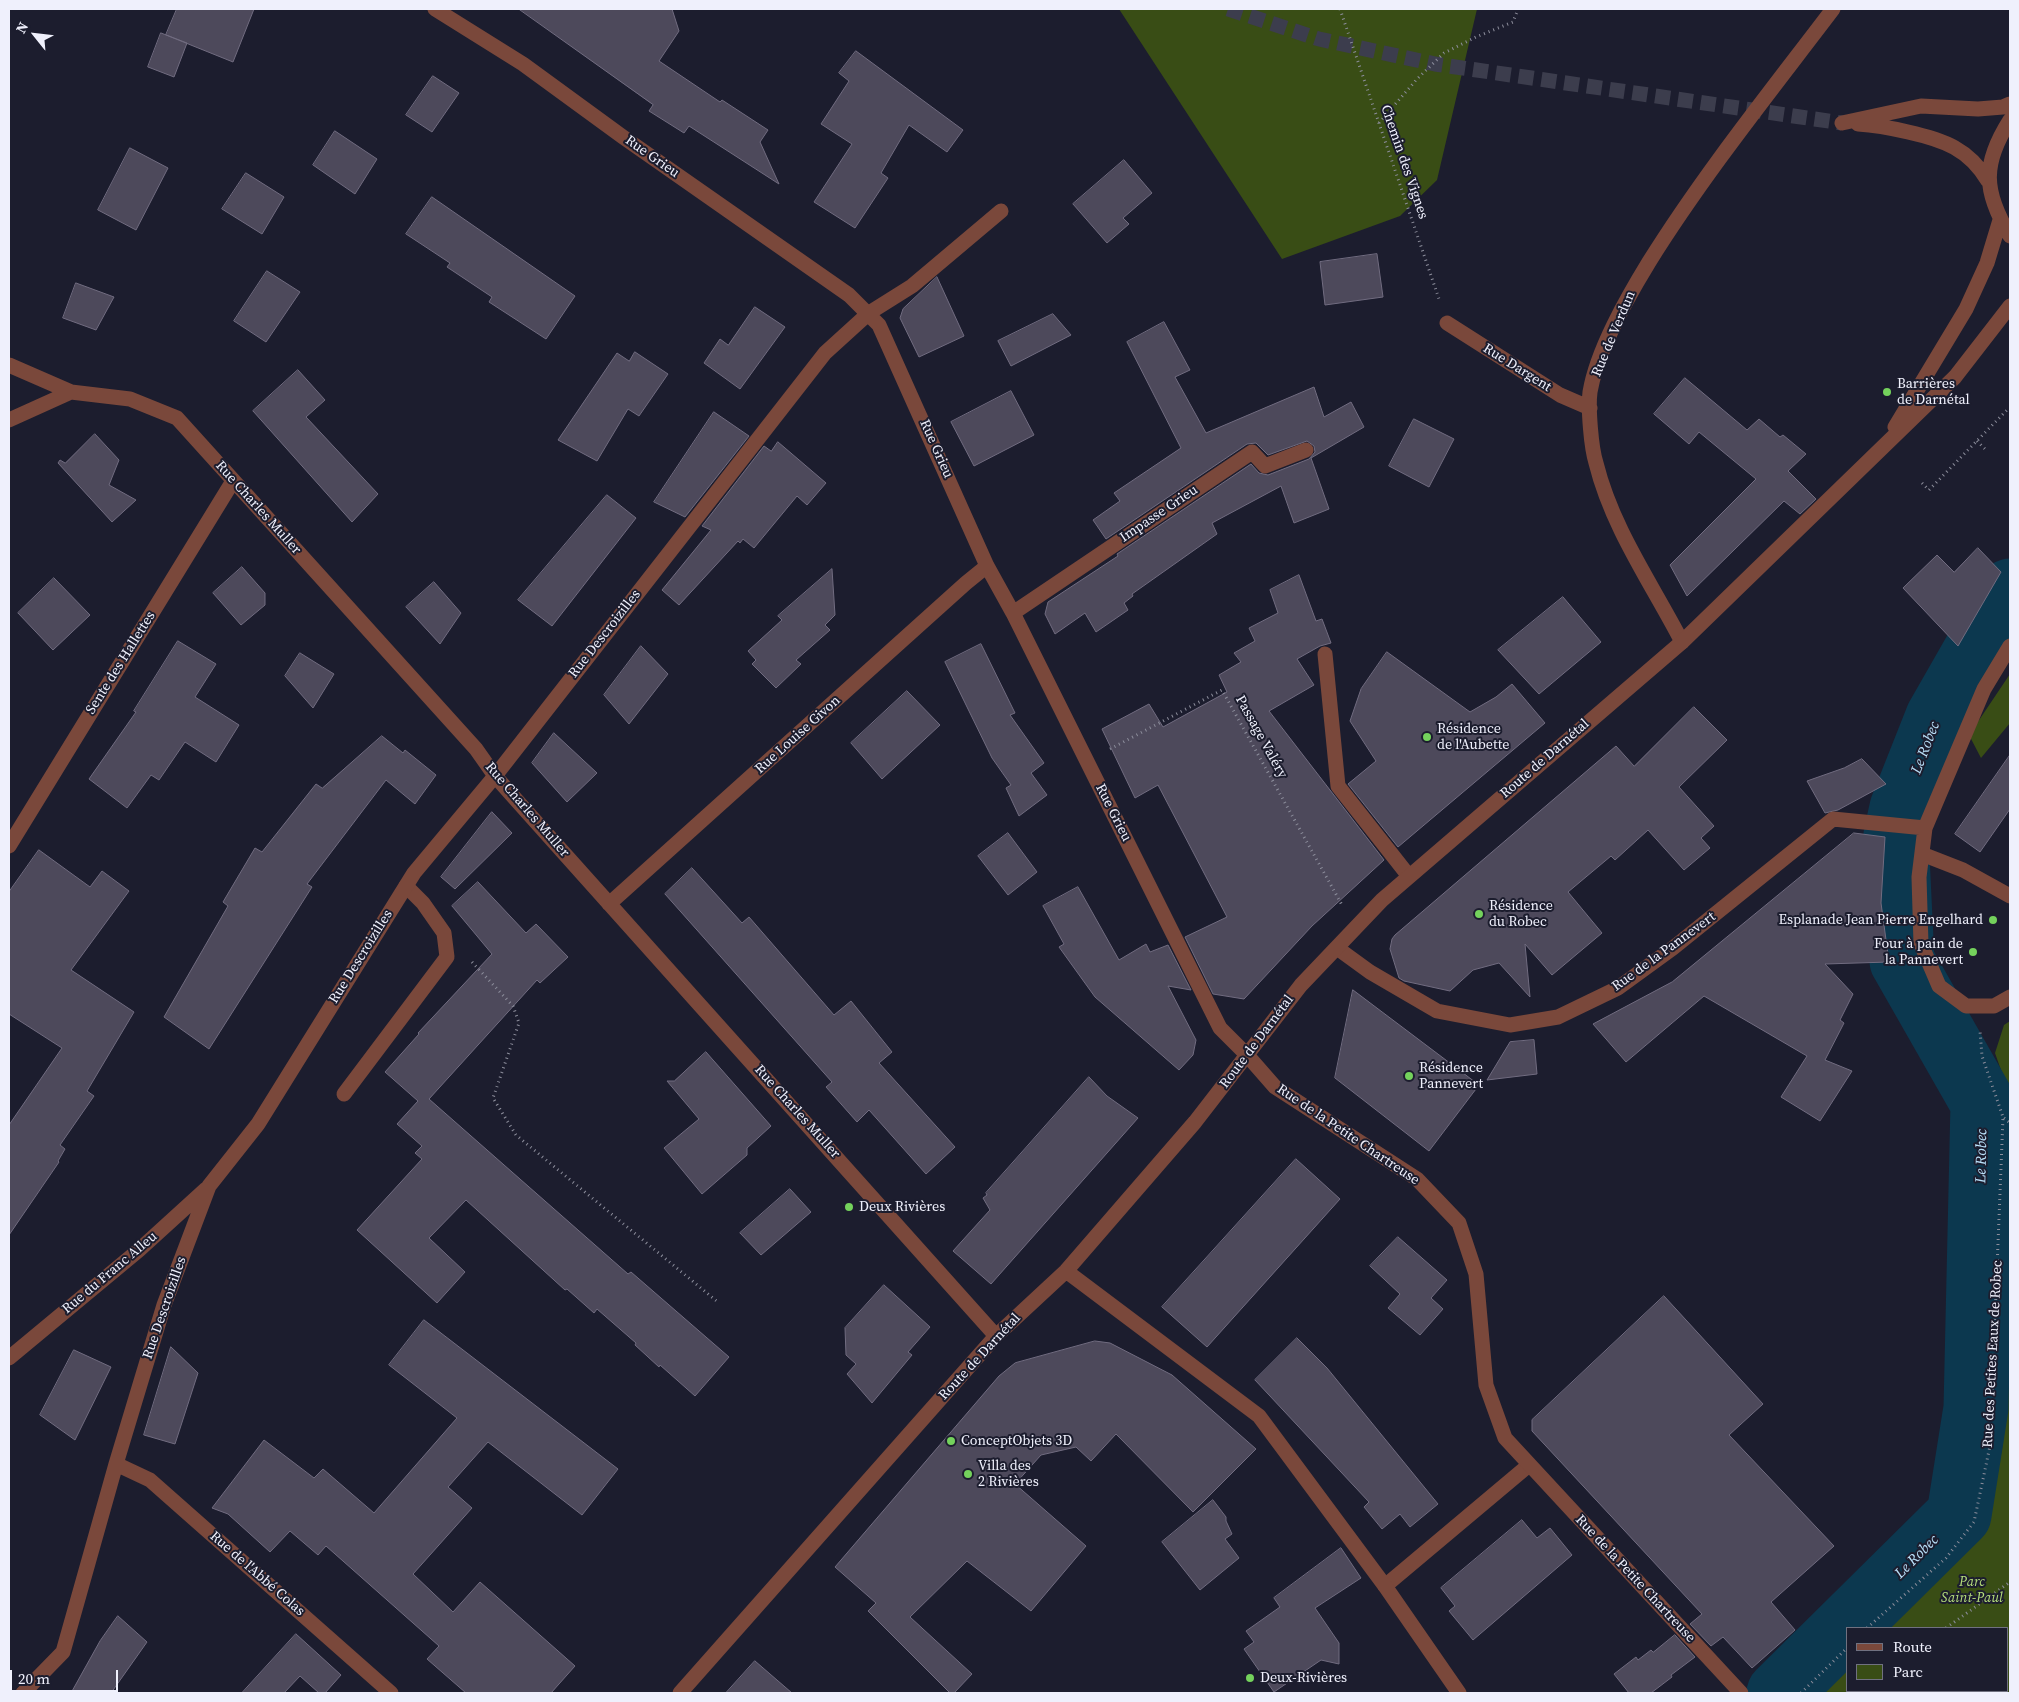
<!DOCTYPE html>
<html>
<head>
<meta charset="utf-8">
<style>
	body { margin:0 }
	#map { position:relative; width:2019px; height:1702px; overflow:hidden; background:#1c1d2e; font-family:"Source Serif 4",serif }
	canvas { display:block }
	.frame { position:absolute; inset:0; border:10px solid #eff0fc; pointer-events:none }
	.legend { position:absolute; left:1846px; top:1627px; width:162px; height:65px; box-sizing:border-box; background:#1c1d2e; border:1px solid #707180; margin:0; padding:6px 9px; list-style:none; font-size:15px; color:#eff0fc }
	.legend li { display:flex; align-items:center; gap:10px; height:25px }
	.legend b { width:25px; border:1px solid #707180 }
	.north { position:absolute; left:10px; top:10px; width:50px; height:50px; -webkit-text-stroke:4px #1c1d2e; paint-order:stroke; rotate:299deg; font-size:14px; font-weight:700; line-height:20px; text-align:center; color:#eff0fc }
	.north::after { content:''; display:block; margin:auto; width:18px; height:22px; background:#eff0fc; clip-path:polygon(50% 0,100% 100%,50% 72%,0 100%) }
	.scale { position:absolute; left:10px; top:1670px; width:108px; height:22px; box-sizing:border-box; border:2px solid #eff0fc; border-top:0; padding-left:6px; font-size:15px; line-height:18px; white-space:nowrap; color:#eff0fc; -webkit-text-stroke:4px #1c1d2e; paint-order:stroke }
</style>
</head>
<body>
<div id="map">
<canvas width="2019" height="1702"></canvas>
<div class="frame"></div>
<ul class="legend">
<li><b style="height:6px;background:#7a483b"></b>Route</li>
<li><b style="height:14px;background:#394d15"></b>Parc</li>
</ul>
<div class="north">N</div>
<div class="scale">20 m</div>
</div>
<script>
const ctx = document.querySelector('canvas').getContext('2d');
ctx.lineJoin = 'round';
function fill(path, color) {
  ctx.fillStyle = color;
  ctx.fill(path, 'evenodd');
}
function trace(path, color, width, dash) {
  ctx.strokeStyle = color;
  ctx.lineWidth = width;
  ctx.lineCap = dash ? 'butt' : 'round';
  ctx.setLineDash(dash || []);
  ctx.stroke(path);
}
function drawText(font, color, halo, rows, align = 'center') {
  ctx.font = font + ' "Source Serif 4",serif';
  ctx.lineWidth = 4;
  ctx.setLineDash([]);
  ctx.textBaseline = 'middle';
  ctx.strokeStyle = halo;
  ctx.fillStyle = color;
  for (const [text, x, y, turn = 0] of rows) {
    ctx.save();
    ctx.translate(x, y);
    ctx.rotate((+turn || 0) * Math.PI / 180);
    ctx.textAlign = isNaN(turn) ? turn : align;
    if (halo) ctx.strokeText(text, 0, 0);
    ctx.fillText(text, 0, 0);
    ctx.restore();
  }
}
const green = new Path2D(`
	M1119,9H1477L1437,180L1400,216L1282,259Z
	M2010,674V723L1981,758L1969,735Z
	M2010,1021V1096L1995,1053L2004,1025Z
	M2010,1285V1693H1818L1848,1661V1691H2008V1628H1878L1984,1530L2002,1449Z`);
const river = new Path2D(`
	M1779,1693L1959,1515L1976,1408L1983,1103L1902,961L1896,835L1902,808L1938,717L2010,591`);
const building = new Path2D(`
	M177,9H254L233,62L166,35Z
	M519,9H672L679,31L659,61L720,102L722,100L768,130L760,142L779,184L689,126L684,133L649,111L653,105Z
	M161,33L187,43L174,77L148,67Z
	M856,51L963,130L947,152L909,125L881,173L888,178L855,228L814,202L852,144L821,124L849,81L839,73Z
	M433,76L459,93L432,132L406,115Z
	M335,131L377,159L355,194L313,165Z
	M130,148L168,168L136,230L98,210Z
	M1124,160L1152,193L1123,218L1129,224L1107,243L1073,204Z
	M246,173L284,197L262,234L222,209Z
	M432,197L575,296L546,339L489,302L492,297L447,267L450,263L406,234Z
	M1377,254L1383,297L1325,305L1320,262Z
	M267,271L300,292L266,342L234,321Z
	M937,277L964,336L919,357L900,318L903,309Z
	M76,283L114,297L96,330L63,318Z
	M755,307L785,327L740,389L704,363L720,339L728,345Z
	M1053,314L1071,335L1011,366L998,341Z
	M1164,322L1190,370L1175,377L1206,433L1314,387L1324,417L1351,402L1364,427L1311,458L1329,509L1294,523L1281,486L1212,523L1217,534L1132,594L1133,596L1124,603L1128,610L1096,632L1085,613L1055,634L1045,614L1048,602L1118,556L1117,554L1251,464L1259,473L1268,475L1309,459L1315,452L1314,446L1307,441L1268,455L1256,443L1247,444L1106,539L1093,520L1120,501L1114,493L1181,448L1127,342Z
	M635,352L668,374L639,416L628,409L597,461L558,440L617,353L629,361Z
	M298,370L325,400L306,417L378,494L352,522L253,411Z
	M1685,378L1747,430L1759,419L1780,437L1783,435L1806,454L1788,471L1816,499L1800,514L1784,501L1687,596L1670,565L1756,479L1699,432L1689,444L1654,414Z
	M1011,391L1034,435L974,466L951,422Z
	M714,412L749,436L685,517L654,502Z
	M1414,419L1454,439L1429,487L1389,466Z
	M95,434L119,460L109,485L136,500L112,522L58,463L60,460L65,463Z
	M778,442L826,483L807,505L797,496L754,548L743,539L740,543L738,541L679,605L662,590L711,530L702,526L764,446L771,451Z
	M607,495L636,518L552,626L518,600Z
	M1978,548L2001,572L1958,646L1903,588L1937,555L1954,572Z
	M242,567L265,593V605L241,625L213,593Z
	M832,569L835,615L825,625L830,630L796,660L801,664L776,688L752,664L756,660L748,651L782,620L778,616Z
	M1299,575L1316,621L1322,619L1331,643L1320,646L1297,659L1314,685L1269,711L1384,860L1312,926L1244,999L1213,994L1185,937L1227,917L1158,785L1135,798L1102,729L1149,704L1163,727L1227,692L1219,675L1241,662L1234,653L1255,641L1249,628L1278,613L1270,590Z
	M54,578L90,615L53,650L18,613Z
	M434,582L461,613L440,644L406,607Z
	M1563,597L1601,642L1539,694L1498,650Z
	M178,641L216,664L195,697L239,725L216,762L185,742L159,780L151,775L127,808L89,779L136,712L134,711Z
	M981,644L1015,713L1010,715L1044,763L1031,773L1047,795L1019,816L1006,788L1011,785L992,758L945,662Z
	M641,646L668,674L629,724L604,695Z
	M1387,652L1470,712L1496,697L1512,684L1545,723L1398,847L1348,784L1376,761L1350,721L1361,689Z
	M300,653L334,674L313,708L285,676Z
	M907,691L940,725L882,779L851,743Z
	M1694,707L1727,740L1679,787L1714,826L1701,838L1710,848L1684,870L1648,830L1615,860L1611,856L1568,892L1602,933L1552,975L1525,944L1530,997L1499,963L1473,970L1450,991L1404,981L1399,978L1390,949L1392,939L1395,935L1616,746L1634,766Z
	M554,733L597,773L567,802L532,763Z
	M382,736L403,753L405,750L436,775L415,804L386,780L307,884L312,887L209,1049L164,1017L228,906L223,902L255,848L262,852L316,784L322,788Z
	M2010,755V809L1980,852L1955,834Z
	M1862,759L1886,784L1838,810L1825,813L1807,781L1844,768Z
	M492,812L512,833L455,889L441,877Z
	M1008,833L1037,872L1008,895L978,856Z
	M1854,833L1885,837L1881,903L1889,962L1825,964L1853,994L1840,1020L1844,1023L1825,1060L1852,1071L1820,1121L1781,1097L1807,1056L1704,996L1626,1062L1593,1024L1672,982Z
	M39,850L90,887L102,871L129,891L71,970L134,1012L87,1091L94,1096L60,1145L65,1149L58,1161L59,1162L9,1235V1125L62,1048L9,1014V892Z
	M692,868L742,923L749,917L834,1015L851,1001L892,1052L879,1063L955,1147L926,1174L869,1110L857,1122L826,1087L832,1082L665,894Z
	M478,882L526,933L536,924L568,957L540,983L537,980L429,1099L628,1274L631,1272L729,1357L695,1396L660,1365L659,1367L635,1345L636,1343L597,1309L594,1313L567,1289L565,1290L466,1200L429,1238L465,1272L437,1303L357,1230L422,1159L415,1153L422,1146L397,1124L418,1101L385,1072L419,1034L418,1033L492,954L452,906Z
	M1078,887L1119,960L1146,944L1150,952L1168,945L1191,990L1168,986L1196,1040L1193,1055L1179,1070L1095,997L1059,947L1064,944L1043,906Z
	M1353,990L1479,1085L1429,1151L1335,1078Z
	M1534,1040L1537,1074L1487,1080L1510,1042Z
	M706,1052L771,1126L747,1148V1155L702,1194L664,1148L699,1119L667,1081H674Z
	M1089,1077L1107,1096L1138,1118L991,1284L953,1251L990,1210L983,1198L987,1195L986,1193Z
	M1296,1159L1340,1199L1207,1347L1162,1307Z
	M790,1189L811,1212L761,1255L740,1233Z
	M1398,1237L1447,1280L1431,1298L1443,1309L1420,1335L1388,1308L1400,1294L1370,1266Z
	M884,1285L930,1327L908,1352L912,1355L872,1403L847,1374L856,1364L846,1355L845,1328Z
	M1664,1296L1763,1404L1729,1435L1834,1546L1771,1602L1795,1630L1752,1668L1723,1637L1711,1646L1690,1624L1702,1614L1532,1431V1420Z
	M424,1320L618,1469L582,1515L488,1442L448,1487L472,1508L413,1574L453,1612L480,1582L575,1666L551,1693H466L427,1659L439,1646L326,1546L318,1555L290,1531L270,1552L228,1514L212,1508L264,1440L314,1478L323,1469L374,1513L457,1418L389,1365Z
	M1297,1338L1327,1368L1438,1504L1410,1527L1400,1514L1382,1529L1364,1507L1369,1502L1255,1380Z
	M1095,1341L1110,1343L1172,1375L1256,1449L1193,1512L1116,1434L1091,1461L1076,1447L1041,1455L1015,1484L1086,1546L1031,1611L967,1561L910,1617L972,1674L954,1693H950L868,1611L876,1603L835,1567L999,1376L1015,1363Z
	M171,1347L198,1373L175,1444L144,1435Z
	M74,1350L111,1367L75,1440L40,1415Z
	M1213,1500L1226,1517V1521L1232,1534L1225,1539L1239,1558L1200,1590L1162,1542Z
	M1522,1520L1537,1538L1550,1528L1572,1555L1473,1640L1449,1611L1455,1606L1441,1588Z
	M1341,1548L1361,1578L1315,1608L1339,1643V1664L1321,1660L1274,1692L1244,1649L1254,1642L1246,1631L1280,1607L1274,1598Z
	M118,1616L147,1642L111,1693H71L100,1641Z
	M296,1634L341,1675L325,1693H319L300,1676L284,1693H242Z
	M1675,1635L1695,1657L1671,1675L1672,1677L1651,1693H1629L1614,1674L1636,1657L1638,1660L1651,1650L1653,1652Z
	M755,1661L792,1693H726Z`);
const tertiaryTunnel = new Path2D(`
	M1228,9L1319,39L1435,64L1842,123`);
const path = new Path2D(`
	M1340,9L1439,299
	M1379,123L1417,79L1444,53L1476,37L1513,22L1518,9
	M1977,441L1985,449
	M1922,483L1929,490L2007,410
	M1110,749L1222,690L1342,905
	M472,962L513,1006L519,1023L493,1098L516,1135L719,1303
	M2004,1118L2010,1123
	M1867,1628L1946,1558L1974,1522L1990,1446L2003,1117L1982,1056L1980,1031
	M1946,1628L2010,1582
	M1801,1693L1848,1647
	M1854,1693L1857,1691`);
const service = new Path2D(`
	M1325,654L1338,786L1408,875
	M344,1094L447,957L444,933L423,903L406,886`);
const minor = new Path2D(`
	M435,9L523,64L623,137L849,295L879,325L987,566L1013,613L1220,1028L1247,1055
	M1447,323L1560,395L1590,408
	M9,365L71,392
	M9,420L71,392L130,399L177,418L476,749L495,776L511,794L996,1336
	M1013,613L1252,452L1265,466L1306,450
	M1682,642C1652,584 1612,528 1596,463C1591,447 1588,408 1590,392C1597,350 1627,298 1649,262C1704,174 1770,92 1833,9
	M2010,646L1984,689L1925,828L1919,877L1921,944L1939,986L1966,1006H1994L2010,997
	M9,846L233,481
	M1922,854L1963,870L2010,896
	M609,904L966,583L987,566
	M1337,948L1370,972L1437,1011L1510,1025L1558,1017L1618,988L1673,948L1833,819L1925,828
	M9,1358L139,1250L206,1189
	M116,1464L150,1480L391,1693
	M1385,1586L1529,1465
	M23,1693L63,1652L116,1464L164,1305L209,1186L258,1124L414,873L495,776L825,353L869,313L912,286L1001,211`);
const tertiary = new Path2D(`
	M2010,120C1982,164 1983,191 2010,236
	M1842,123L1921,106L1978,109L2003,107L2010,104
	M1858,124C1875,125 1891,128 1908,132C1944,140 1969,149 1988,181
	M1895,427L1966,309L1987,263L2000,220
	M1247,1055L1275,1087L1417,1179L1459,1223L1476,1274L1486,1385L1505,1438L1741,1693
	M1066,1271L1259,1416L1385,1586L1459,1693
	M680,1693L996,1336L1066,1271L1195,1122L1301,985L1382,900L1682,642L1955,377L2010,306`);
const markers = [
	[1887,392,5,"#74d25c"],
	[1427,737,5,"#74d25c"],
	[1479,914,5,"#74d25c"],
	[1993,920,5,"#74d25c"],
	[1973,952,5,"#74d25c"],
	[1409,1076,5,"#74d25c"],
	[849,1207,5,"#74d25c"],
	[951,1441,5,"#74d25c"],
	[968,1474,5,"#74d25c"],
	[1250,1678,5,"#74d25c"]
];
const streetNames = [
	["Rue Grieu",652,157,35],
	["Chemin des Vignes",1404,162,71],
	["Rue de Verdun",1614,334,-67],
	["Rue Dargent",1517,368,32],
	["Rue Grieu",936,449,66],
	["Rue Charles Muller",258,508,48],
	["Impasse Grieu",1159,514,-34],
	["Rue Descroizilles",605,634,-52],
	["Sente des Hallettes",121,663,-58],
	["Rue Louise Givon",798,735,-42],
	["Passage Valéry",1261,737,61],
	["Route de Darnétal",1545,759,-41],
	["Rue Charles Muller",527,810,49],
	["Rue Grieu",1113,813,63],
	["Rue de la Pannevert",1664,952,-36],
	["Rue Descroizilles",361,957,-58],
	["Route de Darnétal",1257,1042,-53],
	["Rue Charles Muller",797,1112,48],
	["Rue de la Petite Chartreuse",1348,1135,34],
	["Rue du Franc Alleu",110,1273,-40],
	["Rue Descroizilles",165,1308,-71],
	["Rue des Petites Eaux de Robec",1993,1354,-87],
	["Route de Darnétal",980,1357,-47],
	["Rue de l'Abbé Colas",257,1574,41],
	["Rue de la Petite Chartreuse",1635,1579,47]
];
const poiNames = [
	["Barrières",1897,384],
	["de Darnétal",1897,400],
	["Résidence",1437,729],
	["de l'Aubette",1437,745],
	["Résidence",1489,906],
	["du Robec",1489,922],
	["Esplanade Jean Pierre Engelhard",1983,920,"right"],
	["Four à pain de",1963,944,"right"],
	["la Pannevert",1963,960,"right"],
	["Résidence",1419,1068],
	["Pannevert",1419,1084],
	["Deux Rivières",859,1207],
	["ConceptObjets 3D",961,1441],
	["Villa des",978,1466],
	["2 Rivières",978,1482],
	["Deux-Rivières",1260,1678]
];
const parkNames = [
	["Parc",1972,1582],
	["Saint-Paul",1972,1598]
];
const waterNames = [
	["Le Robec",1926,748,-69],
	["Le Robec",1982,1156,-89],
	["Le Robec",1917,1557,-45]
];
fill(green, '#394d15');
trace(river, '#0c384f', 65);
fill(building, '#4d495b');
trace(building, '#716c80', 1);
trace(tertiaryTunnel, '#3c3d4d', 15, [15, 8]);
trace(path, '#8d8e9c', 3, [1, 4]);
trace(service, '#7a483b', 15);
trace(minor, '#7a483b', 15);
trace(tertiary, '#7a483b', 15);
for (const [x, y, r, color] of markers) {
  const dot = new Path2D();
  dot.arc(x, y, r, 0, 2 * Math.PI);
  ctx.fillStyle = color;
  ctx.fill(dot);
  trace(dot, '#1c1d2e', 2);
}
drawText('14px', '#eff0fc', '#1c1d2e', streetNames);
drawText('14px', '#eff0fc', '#1c1d2e', poiNames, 'left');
drawText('italic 14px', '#b4dc7b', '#1c1d2e', parkNames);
drawText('italic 15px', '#bae1fa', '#1c1d2e', waterNames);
</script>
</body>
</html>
